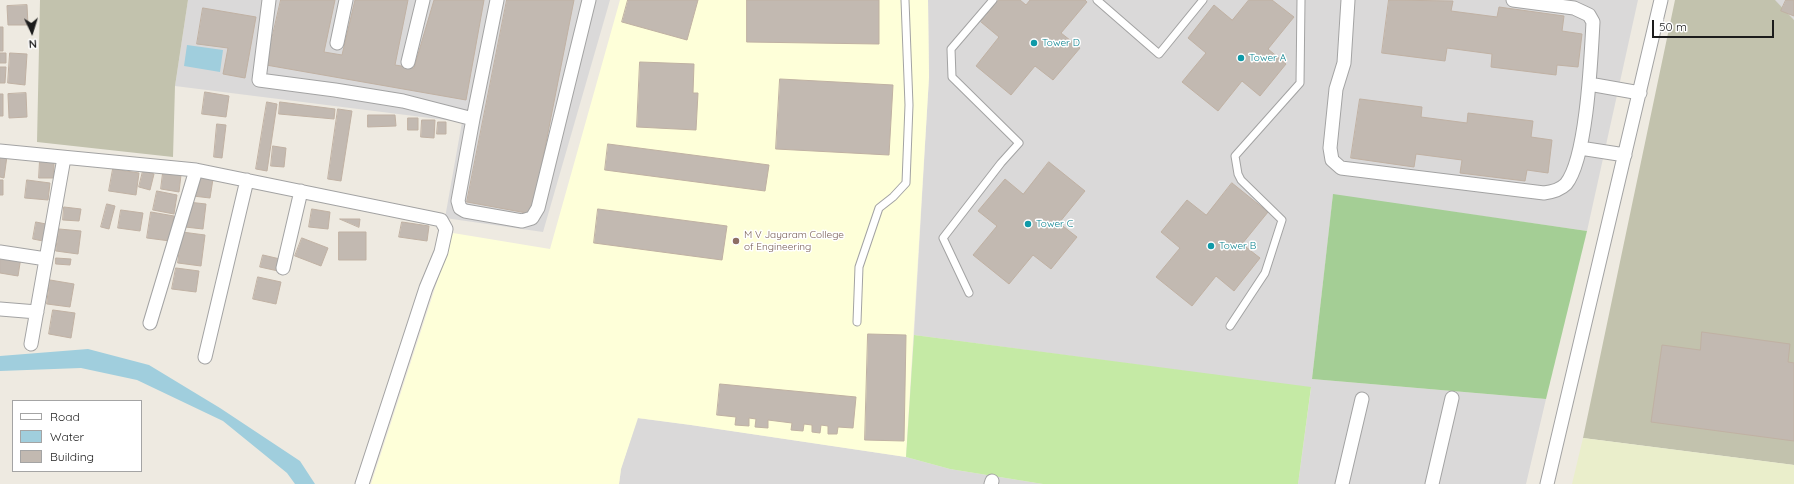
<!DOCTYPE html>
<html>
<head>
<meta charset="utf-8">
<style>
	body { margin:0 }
	#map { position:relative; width:1794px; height:484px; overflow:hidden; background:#eeeae1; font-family:Quicksand,sans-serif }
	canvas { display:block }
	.legend { position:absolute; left:12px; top:400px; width:130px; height:72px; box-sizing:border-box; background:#fff; border:1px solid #a4a4a4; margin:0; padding:5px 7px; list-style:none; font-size:12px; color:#1c1c1c }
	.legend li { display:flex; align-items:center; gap:8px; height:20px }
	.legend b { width:20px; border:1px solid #a4a4a4 }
	.north { position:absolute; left:12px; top:12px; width:40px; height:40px; -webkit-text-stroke:3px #fff; paint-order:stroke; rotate:176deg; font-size:11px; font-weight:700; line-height:16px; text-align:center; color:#1c1c1c }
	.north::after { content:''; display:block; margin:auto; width:14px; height:18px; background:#1c1c1c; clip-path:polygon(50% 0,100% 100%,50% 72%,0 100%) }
	.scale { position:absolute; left:1652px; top:20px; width:122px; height:18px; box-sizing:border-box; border:2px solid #1c1c1c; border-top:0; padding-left:5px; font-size:12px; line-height:14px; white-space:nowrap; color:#1c1c1c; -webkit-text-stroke:3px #fff; paint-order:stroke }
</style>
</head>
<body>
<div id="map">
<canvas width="1794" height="484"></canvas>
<ul class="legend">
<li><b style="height:5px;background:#fff"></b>Road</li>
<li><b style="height:11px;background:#a0cedd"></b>Water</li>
<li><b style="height:11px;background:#c2b9b1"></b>Building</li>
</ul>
<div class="north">N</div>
<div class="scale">50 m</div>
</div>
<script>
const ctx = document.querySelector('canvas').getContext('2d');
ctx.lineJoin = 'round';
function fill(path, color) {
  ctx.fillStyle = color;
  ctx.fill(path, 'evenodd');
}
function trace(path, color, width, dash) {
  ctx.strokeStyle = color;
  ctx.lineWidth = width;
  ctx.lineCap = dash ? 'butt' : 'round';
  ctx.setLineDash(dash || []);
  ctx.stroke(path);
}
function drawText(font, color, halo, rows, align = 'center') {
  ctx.font = font + ' Quicksand,sans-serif';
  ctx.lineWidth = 3;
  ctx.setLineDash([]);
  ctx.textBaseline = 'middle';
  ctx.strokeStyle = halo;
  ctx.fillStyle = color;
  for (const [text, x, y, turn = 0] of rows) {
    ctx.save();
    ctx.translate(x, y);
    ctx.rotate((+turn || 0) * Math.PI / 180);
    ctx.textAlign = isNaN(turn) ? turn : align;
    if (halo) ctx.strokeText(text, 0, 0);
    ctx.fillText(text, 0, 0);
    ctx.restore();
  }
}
const residential = new Path2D(`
	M188,0H610L543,232L445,218L462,122L175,86Z
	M928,0H1638L1587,231L1333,195L1312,379L1546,399L1526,484H1298L1311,388L914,335L929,77Z
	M1775,0H1794V20L1774,1Z
	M637,418L691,425L906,457L950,469L1043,484H619L621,469Z`);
const education = new Path2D(`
	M620,0H928L929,77L906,457L691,425L638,418L621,469L619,484H371L453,233L550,249Z`);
const construction = new Path2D(`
	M40,0H188L175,86L173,157L37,142Z
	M1675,0H1775L1794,20V465L1583,438Z`);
const farmland = new Path2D(`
	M1583,438L1794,465V484H1572Z`);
const grass = new Path2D(`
	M914,335L1311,387L1298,484H1043L950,469L906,457Z`);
const forest = new Path2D(`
	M1333,194L1587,231L1546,399L1312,379Z`);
const water = new Path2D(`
	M187,45L223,50L220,72L184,66Z
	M88,349L149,365L220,408L300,461L315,484H295L287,473L223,421L137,380L81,368L0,371V356Z`);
const building = new Path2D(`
	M281,0H335L324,52L342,55L355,0H408L395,65L414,68L434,0H484L466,100L266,65Z
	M507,0H574L532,214L467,202Z
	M628,0H698L687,40L622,22Z
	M747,0H879V44L747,42Z
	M999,0H1020L1026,5L1030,0H1085L1087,2L1061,33L1080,48L1053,80L1035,66L1011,95L976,66L999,37L981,22Z
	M1249,0H1272L1294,17L1268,49L1286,64L1260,96L1242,81L1218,111L1182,82L1206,53L1188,38L1214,5L1232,20Z
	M1389,0L1453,1L1451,11L1497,17L1499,7L1564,16L1562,31L1582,34L1578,67L1557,65L1556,75L1491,67L1492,54L1447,48L1445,61L1382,53Z
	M1786,0H1794V16L1781,11Z
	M27,5L28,25H8L7,6Z
	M203,8L256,17L245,78L223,74L228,48L197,44Z
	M0,27H3V51H0Z
	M0,53H6V63H0Z
	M10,53L27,54L25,85L8,83Z
	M640,62L694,64L693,93H698L696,130L637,127Z
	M0,67H6L5,83H0Z
	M780,79L893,85L889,155L776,149Z
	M205,92L229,96L226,117L202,114Z
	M26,93L27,117L9,118L8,94Z
	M0,94H3V116H0Z
	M1360,99L1422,107L1421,117L1467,123L1468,113L1533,121L1531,137L1552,140L1548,173L1527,170L1525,181L1460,173L1462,160L1416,154L1414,167L1351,158Z
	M267,102L277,104L267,171L256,169Z
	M280,102L335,109L334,119L279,114Z
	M338,109L352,111L341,181L328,179Z
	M368,115H395L396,126L368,127Z
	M408,118H418V130H408Z
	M422,120H435L434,138L421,137Z
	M438,122H446V134H437Z
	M217,124L226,125L222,158L214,157Z
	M608,144L769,165L765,191L605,170Z
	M273,146L286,148L284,167L271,166Z
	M0,156H7L4,178L0,177Z
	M40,160H54V178H39Z
	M1049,162L1085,191L1059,223L1077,237L1051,269L1033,255L1009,284L973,255L997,226L978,211L1005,179L1023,194Z
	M113,169L139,173L136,195L109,191Z
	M143,171L154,174L150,190L139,187Z
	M163,173L181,175L179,192L161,189Z
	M195,176L213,179L210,198L193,196Z
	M0,180H3V195H0Z
	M27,180L50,183L48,200L25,198Z
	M1232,183L1268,212L1242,244L1260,258L1234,291L1216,276L1192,306L1156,277L1180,248L1161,232L1187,200L1206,215Z
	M157,191L177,195L174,214L153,210Z
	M188,202L206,204L203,229L185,227Z
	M107,204L115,206L109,229L101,227Z
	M64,207L81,209L79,221L63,220Z
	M312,209L330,212L328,229L309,227Z
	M598,209L727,226L722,260L594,243Z
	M121,210L143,213L140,231L118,228Z
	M151,212L174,216L170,241L147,238Z
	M340,219H360L359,227Z
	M36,222L46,224L43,241L33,239Z
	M402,222L429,226L427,241L399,237Z
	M59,229L81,231L78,254L56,251Z
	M182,232L205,235L201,266L178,263Z
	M339,232H366V260H339Z
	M302,238L328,248L321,266L295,256Z
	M0,254L21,257L18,276L0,273Z
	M263,255L280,259L278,271L260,267Z
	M56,258L71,259L70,265L56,264Z
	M176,268L199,271L196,292L172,289Z
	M258,277L281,282L276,304L253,299Z
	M50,280L74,284L70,307L47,304Z
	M53,310L75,313L71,338L49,334Z
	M1702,332L1790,344L1788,362L1794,363V441L1651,422L1662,345L1700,350Z
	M868,334L906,335L904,441L865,440Z
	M720,384L856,397L853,428L838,427L837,434H828V426L821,425L820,433L812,432V425L804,424L803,431L791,430L792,423L768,420V428L755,427L756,419L749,418V426L735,425L736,417L717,415Z`);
const service = new Path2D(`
	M1097,0L1159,54L1203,0
	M969,293L943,238L1001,163L1019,143L952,77L951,49L993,0
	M857,322L859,267L879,208L893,197L906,183L909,105L905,0
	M1230,326L1265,273L1282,220L1241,180L1238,174L1235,156L1300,83L1301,0`);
const minor = new Path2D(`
	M269,0L259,80L335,90L403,101L473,119L458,201L460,208L465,211L522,221L532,218L538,208L589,0
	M1348,0L1344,63L1336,89L1330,148L1332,160L1341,168L1544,193C1552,192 1560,190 1566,184C1587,158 1591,58 1593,22L1589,15L1574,8L1513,0
	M337,43L346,0
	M408,62L423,0
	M1589,84L1640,93
	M473,119L497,0
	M1580,148L1625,155
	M0,151L196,170L441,220L446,229L441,252L426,288L362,484
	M0,252L46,259
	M283,268L301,191
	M0,309L37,312
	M150,323L196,170
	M31,344L64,158
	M205,357L247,180
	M991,484L992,481
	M1342,484L1362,399
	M1432,484L1452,398
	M1547,484L1661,0`);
const markers = [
	[1034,43,4,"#0f9aa8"],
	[1241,58,4,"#0f9aa8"],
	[1028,224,4,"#0f9aa8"],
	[736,241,4,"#8d6e63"],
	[1211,246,4,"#0f9aa8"]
];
const cultureNames = [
	["Tower D",1042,43],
	["Tower A",1249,58],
	["Tower C",1036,224],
	["Tower B",1219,246]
];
const educationNames = [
	["M V Jayaram College",744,235],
	["of Engineering",744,247]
];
fill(residential, '#dad9d9');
fill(education, '#feffd9');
fill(construction, '#c2c2ad');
fill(farmland, '#eaeecb');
fill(grass, '#c5eaa5');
fill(forest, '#a4ce95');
fill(water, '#a0cedd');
fill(building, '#c2b9b1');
trace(building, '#c0b1a3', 1);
trace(service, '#a3a3a3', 9);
trace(minor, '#a3a3a3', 15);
trace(service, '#fff', 7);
trace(minor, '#fff', 13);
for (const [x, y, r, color] of markers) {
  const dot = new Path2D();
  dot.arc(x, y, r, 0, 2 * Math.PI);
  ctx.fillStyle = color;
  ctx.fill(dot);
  trace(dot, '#fff', 1.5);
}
drawText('10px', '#0d838f', '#fff', cultureNames, 'left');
drawText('10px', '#785e54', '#fff', educationNames, 'left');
</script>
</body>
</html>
